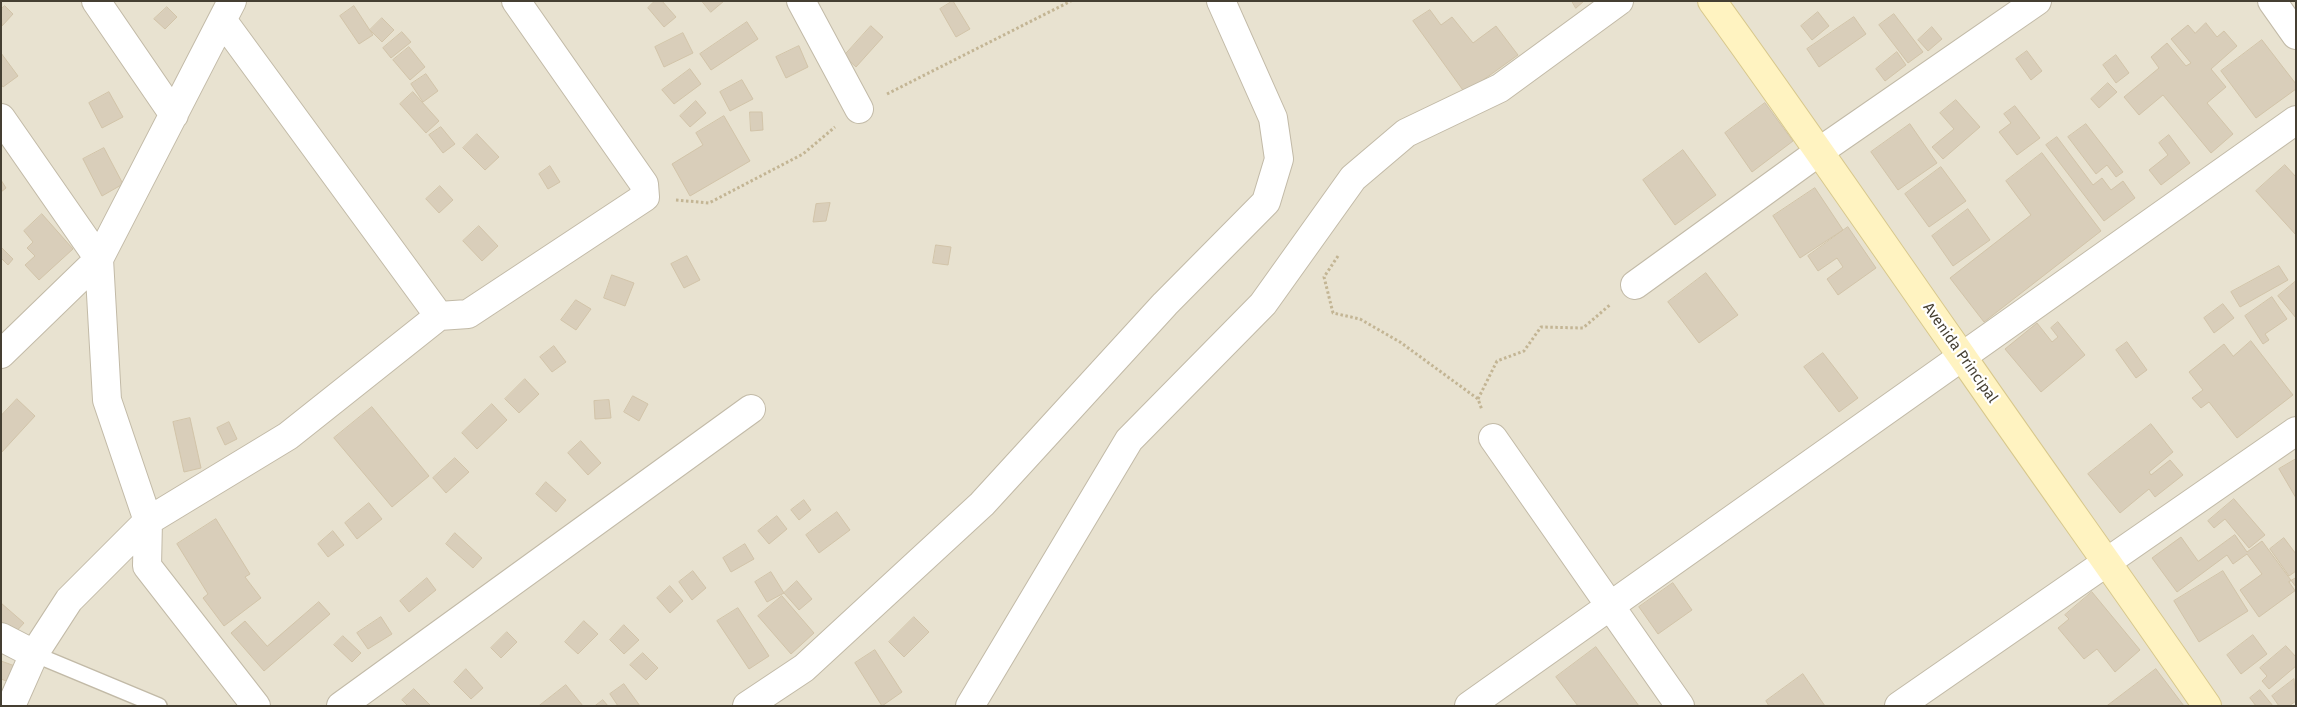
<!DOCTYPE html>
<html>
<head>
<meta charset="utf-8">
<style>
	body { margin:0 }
	#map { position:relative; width:2297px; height:707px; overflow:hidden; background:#f3efe2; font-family:"Fira Sans",sans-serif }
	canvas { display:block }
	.frame { position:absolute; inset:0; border:2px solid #453f32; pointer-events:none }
</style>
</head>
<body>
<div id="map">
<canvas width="2297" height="707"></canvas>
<div class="frame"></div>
</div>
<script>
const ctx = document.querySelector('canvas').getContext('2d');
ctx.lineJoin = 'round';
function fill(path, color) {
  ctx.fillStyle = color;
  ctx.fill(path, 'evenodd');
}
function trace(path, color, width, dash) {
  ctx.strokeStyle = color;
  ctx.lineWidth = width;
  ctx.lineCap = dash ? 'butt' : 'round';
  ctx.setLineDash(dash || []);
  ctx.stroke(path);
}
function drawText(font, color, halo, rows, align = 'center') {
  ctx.font = font + ' "Fira Sans",sans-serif';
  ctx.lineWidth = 4.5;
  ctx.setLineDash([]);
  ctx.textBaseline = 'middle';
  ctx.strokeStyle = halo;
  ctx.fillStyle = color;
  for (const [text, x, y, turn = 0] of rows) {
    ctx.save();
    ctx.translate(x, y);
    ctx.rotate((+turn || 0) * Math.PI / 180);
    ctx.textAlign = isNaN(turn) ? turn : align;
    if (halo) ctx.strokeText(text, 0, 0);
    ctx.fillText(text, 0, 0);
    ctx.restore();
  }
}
const residential = new Path2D(`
	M1,1H2296V706H1Z`);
const building = new Path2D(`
	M655,1H662L676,17L664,27L648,8Z
	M702,1H724L711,12Z
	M953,1L970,29L956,37L940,9Z
	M1572,1H1584L1576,8Z
	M5,6L13,14L2,26L1,9Z
	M354,6L373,35L359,44L340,16Z
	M167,7L177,17L165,29L154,19Z
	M1430,10L1441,25L1452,17L1473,43L1496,26L1518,55L1465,93L1413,21Z
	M1818,12L1829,26L1812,40L1801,26Z
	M1894,14L1923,52L1908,63L1879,25Z
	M1854,17L1866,34L1819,67L1807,49Z
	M382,18L394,30L382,42L370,30Z
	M747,22L758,39L711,70L700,54Z
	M2206,23L2217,37L2224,31L2237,46L2211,69L2226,87L2207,103L2233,134L2211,153L2163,95L2139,115L2124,97L2159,68L2151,57L2167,43L2186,66L2191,63L2171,39L2188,25L2195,33Z
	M871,26L883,37L856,67L844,56Z
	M1932,27L1942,39L1928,51L1918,40Z
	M402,32L411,42L391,58L383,48Z
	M683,33L693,53L664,67L655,47Z
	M2262,40L2296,84V89L2256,118L2221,71Z
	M799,46L808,67L786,78L776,57Z
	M409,47L425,67L410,80L393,60Z
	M2027,51L2042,71L2031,80L2016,59Z
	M1897,52L1906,65L1885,81L1876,69Z
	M1,53L18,76L3,87L1,84Z
	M2116,55L2129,73L2116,83L2103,65Z
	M690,69L701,84L674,104L662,90Z
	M426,74L438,91L423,102L411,84Z
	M742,80L753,99L730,111L720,92Z
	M2108,83L2117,92L2099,108L2091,99Z
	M109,92L123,117L102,128L89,103Z
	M413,92L439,121L426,133L400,104Z
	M1956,100L1980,127L1943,159L1932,147L1954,129L1940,113Z
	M696,101L706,113L690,127L680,116Z
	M1765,103L1793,141L1752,172L1725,133Z
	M2015,106L2040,138L2017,155L1999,132L2011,123L2004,114Z
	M750,112H762L763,130L751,131Z
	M724,116L750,161L690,196L672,164L703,145L696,133Z
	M1910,124L1937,163L1898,190L1871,152Z
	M2086,124L2123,172L2116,177L2107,165L2096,174L2068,137Z
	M441,127L455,144L443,153L429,135Z
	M477,134L499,157L485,170L463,148Z
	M2169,135L2190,163L2161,185L2149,170L2168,155L2159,143Z
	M2057,137L2093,185L2102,178L2111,190L2123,181L2135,198L2104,221L2046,145Z
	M104,148L123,184L102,196L83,159Z
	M1683,150L1716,195L1675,225L1643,180Z
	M2042,153L2101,231L1984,322L1950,278L2031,215L2006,181Z
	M2285,165L2296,177V235L2256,191Z
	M550,166L560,182L548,189L539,174Z
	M1941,167L1966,201L1929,227L1905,194Z
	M1,180L6,188L1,192Z
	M440,186L453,200L439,213L426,199Z
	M1815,188L1843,230L1800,258L1773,216Z
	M830,203L826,221L813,222L816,204Z
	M1968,209L1990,240L1953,266L1932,236Z
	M42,214L73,249L39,280L25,265L35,256L27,248L33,242L24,231Z
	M479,226L498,246L482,261L463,241Z
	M1848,227L1876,268L1838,295L1827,279L1843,267L1837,258L1818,271L1808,256Z
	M936,245L951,247L948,265L933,263Z
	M1,247L13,259L8,265L1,258Z
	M687,256L700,280L684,288L671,264Z
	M2279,266L2288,280L2240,307L2231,292Z
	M1706,273L1738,315L1699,343L1668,302Z
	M612,275L634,283L625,306L604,298Z
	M2296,281V318L2278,296Z
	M2272,297L2287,319L2265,334L2269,340L2263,344L2245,316Z
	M576,300L591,309L576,330L561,320Z
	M2223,304L2234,318L2214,333L2204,318Z
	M2058,322L2085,355L2041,392L2005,349L2037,323L2052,342L2058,337L2051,328Z
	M2251,341L2293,395L2237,438L2209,402L2201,408L2192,398L2203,390L2189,372L2224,344L2233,356Z
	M2127,342L2147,370L2136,378L2116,350Z
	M554,346L566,362L552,372L540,357Z
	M1823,353L1858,398L1839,412L1804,367Z
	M525,379L539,394L519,413L505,399Z
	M633,396L648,404L639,421L624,412Z
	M17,399L35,416L1,453V416Z
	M609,400L611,418L595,419L594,401Z
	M492,404L507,420L477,449L462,433Z
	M372,407L429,476L392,507L334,438Z
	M190,418L201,468L184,472L173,422Z
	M229,422L237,439L225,445L217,428Z
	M2151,424L2173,452L2149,472L2151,475L2170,460L2183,475L2155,497L2149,489L2120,513L2088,474Z
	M581,441L601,463L588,475L568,453Z
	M455,458L469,472L446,493L433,478Z
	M2296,459V498L2279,469Z
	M546,482L566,500L556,512L536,494Z
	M2234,499L2265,535L2249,548L2225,519L2214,528L2208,521Z
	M804,500L811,510L799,520L791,510Z
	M369,503L382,519L357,539L345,523Z
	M837,512L850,530L819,553L806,535Z
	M777,516L787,529L769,544L758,531Z
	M216,519L250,574L245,577L261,598L224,626L203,598L208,594L177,544Z
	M333,531L344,545L328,557L318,544Z
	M455,533L482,558L473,568L446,544Z
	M2235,535L2247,552L2262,541L2296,587V590L2259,617L2240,590L2262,574L2247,554L2233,564L2227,555L2177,592L2152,558L2181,537L2198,561Z
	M2284,538L2296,554V571L2289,576L2270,549Z
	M745,544L754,559L731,572L723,558Z
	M693,571L706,588L692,600L679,582Z
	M2223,571L2248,611L2199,642L2174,601Z
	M771,572L784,593L767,602L755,582Z
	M427,578L436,590L409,612L400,601Z
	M2296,578V592L2289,582Z
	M797,581L812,599L799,610L784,593Z
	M1673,583L1692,610L1658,634L1639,607Z
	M670,586L683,601L670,613L657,598Z
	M2092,592L2140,650L2115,672L2097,649L2084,659L2058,628L2069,619L2065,615Z
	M782,596L814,633L791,654L758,616Z
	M319,602L330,614L264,671L231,633L245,621L267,646Z
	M1,603L24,623L13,635L1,625Z
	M738,608L769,656L749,669L717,621Z
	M381,617L392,634L368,649L357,633Z
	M914,617L929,632L904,657L889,642Z
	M584,621L598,634L578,654L565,642Z
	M624,625L639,640L624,654L610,640Z
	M507,632L517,642L501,658L491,648Z
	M2253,635L2267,654L2241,674L2227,655Z
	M343,636L361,653L352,662L334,645Z
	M2286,646L2296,657V666L2269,689L2262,681L2267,676L2260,668Z
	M1596,647L1639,706H1578L1556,677Z
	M875,650L902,692L882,706L855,663Z
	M643,653L658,668L646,680L630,665Z
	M1,661L15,666L9,682L1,679Z
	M466,669L483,688L471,699L454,682Z
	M2156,669L2184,706H2107Z
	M1803,674L1825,706H1769L1766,701Z
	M2294,679L2296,701L2289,706H2279L2272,696Z
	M624,684L640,706H618L610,694Z
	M566,685L583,706H539Z
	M414,689L431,706H408L402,700Z
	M2260,690L2273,706H2256L2250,698Z
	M603,700L608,706H595Z`);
const path = new Path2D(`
	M887,94L1071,1
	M676,200L709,203L803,154L835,127
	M1338,256L1324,277L1333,313L1360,319L1400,342L1478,399L1482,410
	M1478,399L1497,361L1524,351L1541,327L1583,328L1611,304`);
const lane = new Path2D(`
	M34,654L159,706`);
const street = new Path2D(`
	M96,1L174,115
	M232,1L99,259L107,400L148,521L147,566L256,706
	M801,1L859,109
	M2272,1L2296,35
	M223,21L439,316L468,314L645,197L644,184L516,1
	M1,118L99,259L1,354
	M1635,285L1820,151L2037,1
	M1493,438L1680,706
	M1,637L34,654
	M11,706L34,654L69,600L148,521L288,436L439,316
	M341,706L751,409
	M747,706L804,668L982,504L1165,304L1266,202L1279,159L1273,118L1221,1
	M970,706L1129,440L1263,304L1353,178L1406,133L1500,88L1619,1
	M1469,706L2296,120
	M1899,706L2296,431`);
const secondary = new Path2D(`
	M1712,1C1797,118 1878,237 1961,355C2042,472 2126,588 2207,706`);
const streetNames = [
	["Avenida Principal",1960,353,55]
];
fill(residential, '#e8e2d0');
fill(building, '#d9ceba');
trace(building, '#d2c4a9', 1);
trace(lane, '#c2baa7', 18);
trace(street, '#c2baa7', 30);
trace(secondary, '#d8c88c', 30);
trace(path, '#c3b594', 3, [2.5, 2.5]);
trace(lane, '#fff', 15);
trace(street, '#fff', 28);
trace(secondary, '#fff3c1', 28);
drawText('15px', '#453f32', '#fff', streetNames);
</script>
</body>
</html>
